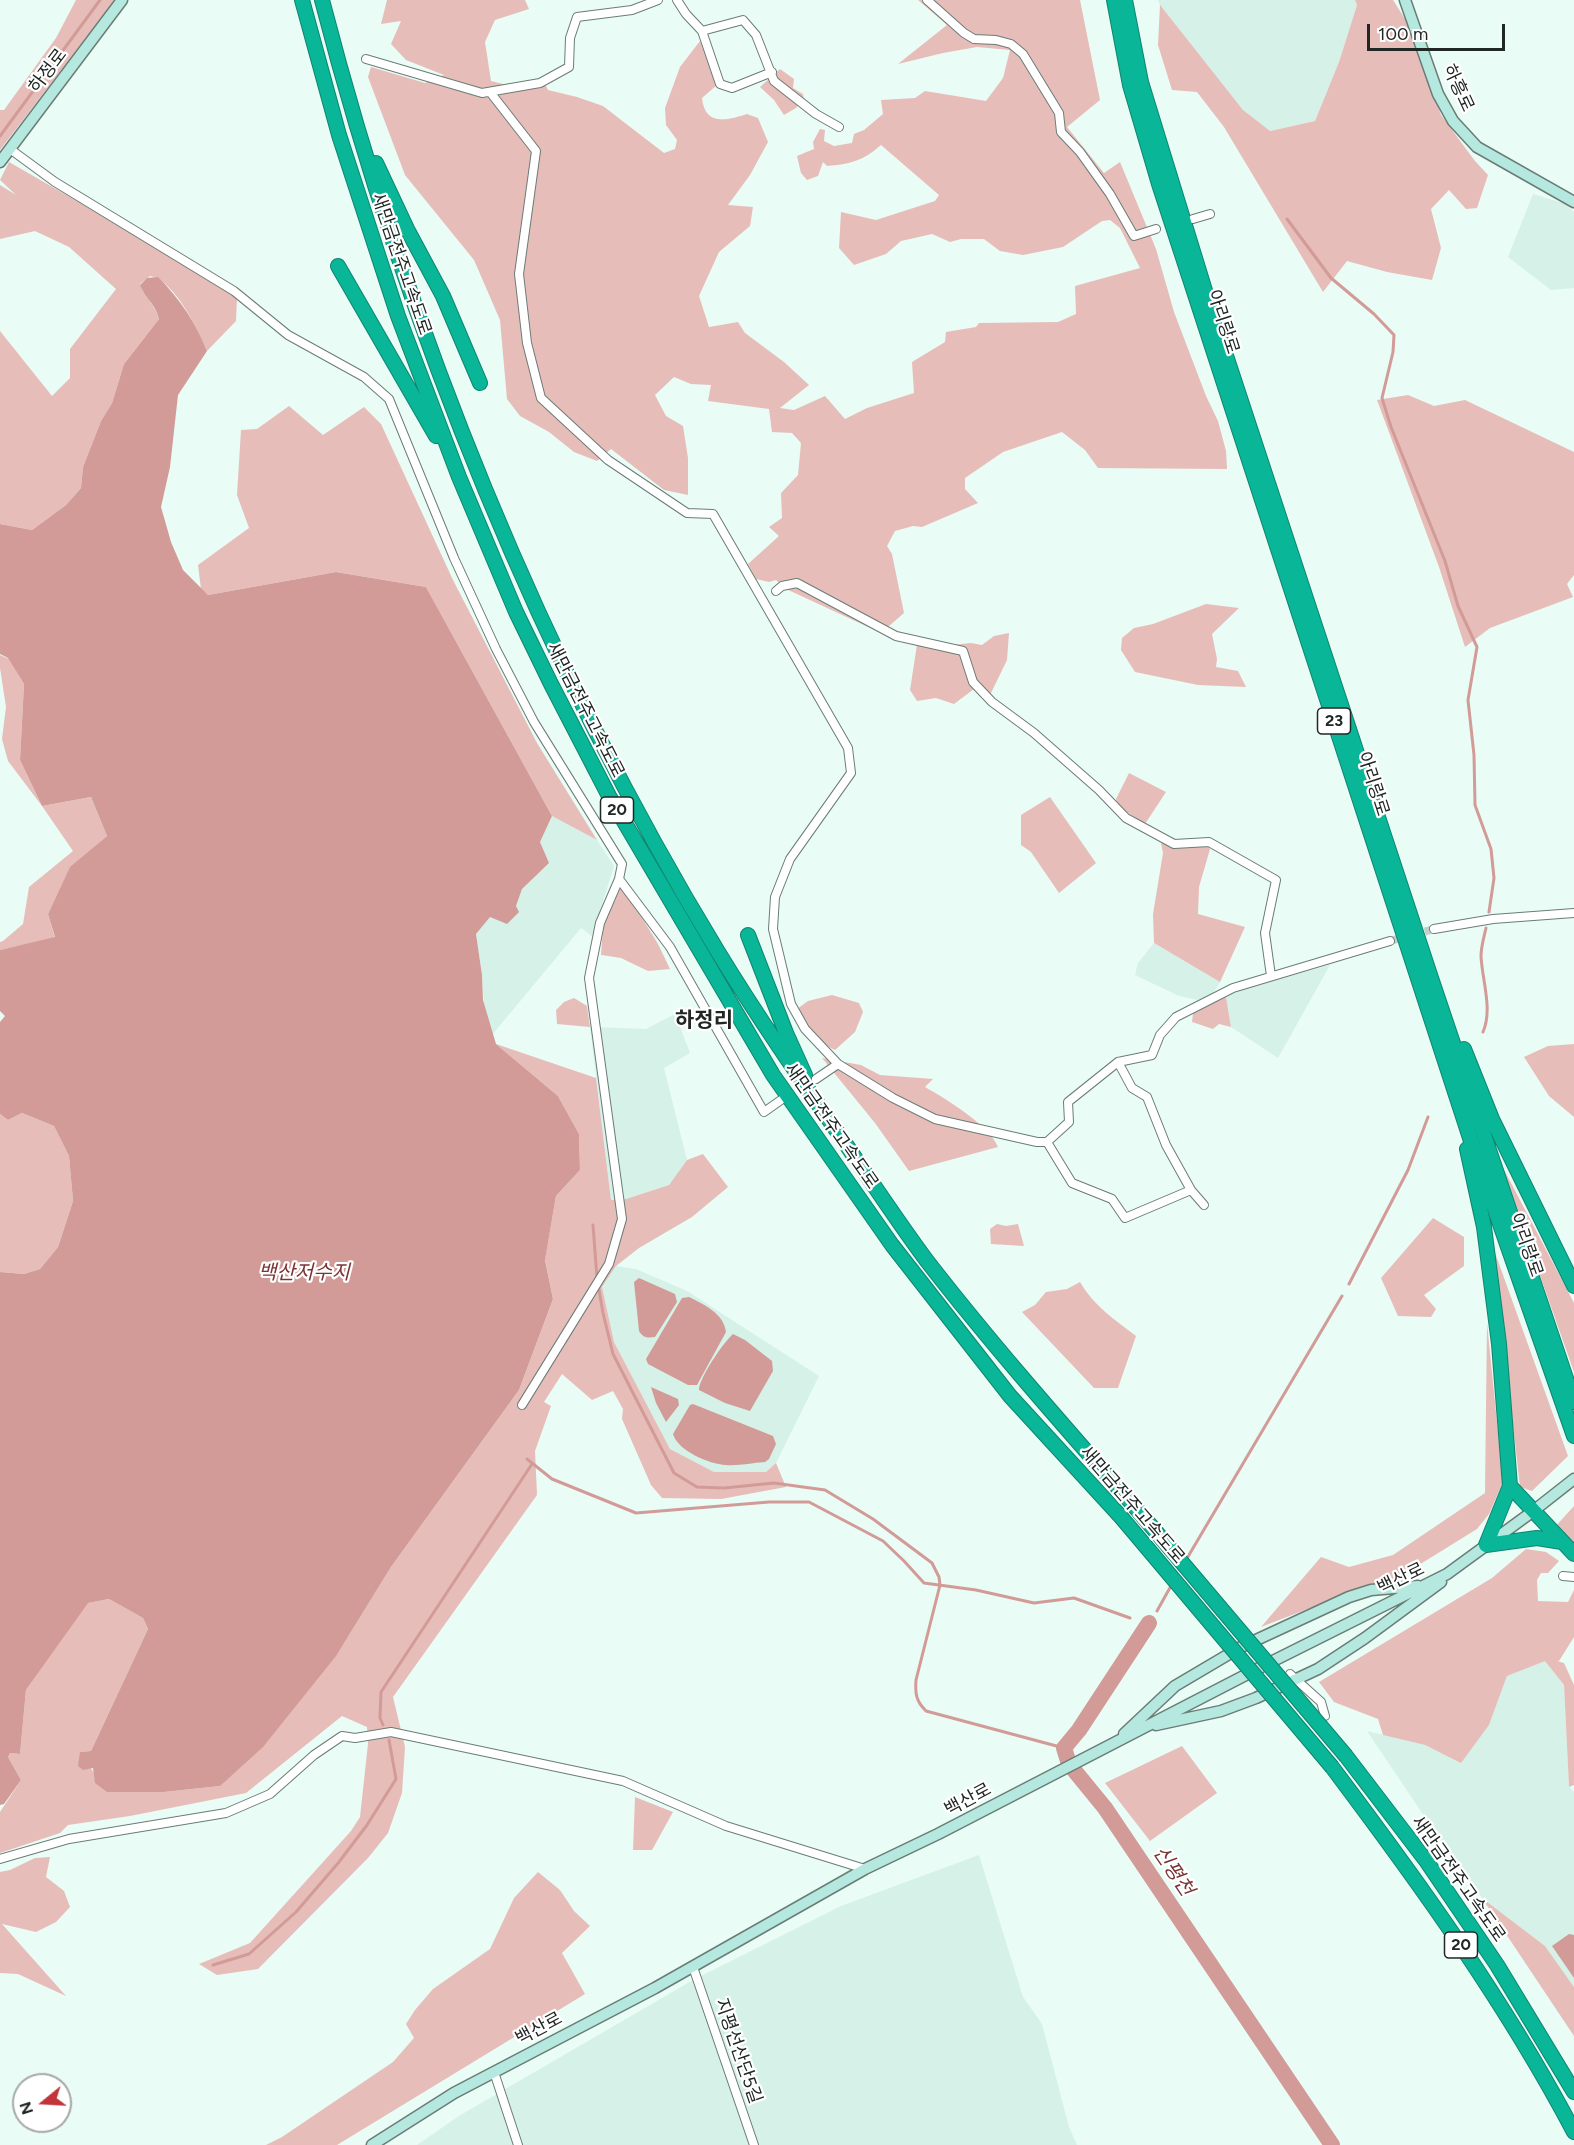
<!DOCTYPE html>
<html>
<head>
<meta charset="utf-8">
<style>
	body { margin:0 }
	#map { position:relative; width:1574px; height:2145px; overflow:hidden; background:#e9fcf6; font-family:Figtree,sans-serif }
	canvas { display:block }
	.north { position:absolute; left:12px; top:2073px; width:60px; height:60px; box-sizing:border-box; background:#fff; border:2px solid #a6a9a7; border-radius:50%; rotate:252deg; font-size:16px; font-weight:700; line-height:24px; text-align:center; color:#202724 }
	.north::after { content:''; display:block; margin:auto; width:21px; height:27px; background:#c3343a; clip-path:polygon(50% 0,100% 100%,50% 72%,0 100%) }
	.scale { position:absolute; left:1367px; top:24px; width:138px; height:27px; box-sizing:border-box; border:3px solid #202724; border-top:0; padding-left:8px; font-size:18px; line-height:21px; white-space:nowrap; color:#202724; -webkit-text-stroke:4px #fff; paint-order:stroke }
</style>
</head>
<body>
<div id="map">
<canvas width="1574" height="2145"></canvas>
<div class="north">N</div>
<div class="scale">100 m</div>
</div>
<script>
const ctx = document.querySelector('canvas').getContext('2d');
ctx.lineJoin = 'round';
function fill(path, color) {
  ctx.fillStyle = color;
  ctx.fill(path, 'evenodd');
}
function trace(path, color, width, dash) {
  ctx.strokeStyle = color;
  ctx.lineWidth = width;
  ctx.lineCap = dash ? 'butt' : 'round';
  ctx.setLineDash(dash || []);
  ctx.stroke(path);
}
function drawText(font, color, halo, rows, align = 'center') {
  ctx.font = font + ' Figtree,"Noto Sans KR",sans-serif';
  ctx.lineWidth = 4.5;
  ctx.setLineDash([]);
  ctx.textBaseline = 'middle';
  ctx.strokeStyle = halo;
  ctx.fillStyle = color;
  for (const [text, x, y, turn = 0] of rows) {
    ctx.save();
    ctx.translate(x, y);
    ctx.rotate((+turn || 0) * Math.PI / 180);
    ctx.textAlign = isNaN(turn) ? turn : align;
    if (halo) ctx.strokeText(text, 0, 0);
    ctx.fillText(text, 0, 0);
    ctx.restore();
  }
}
const built = new Path2D(`
	M1158,0H1355L1357,5L1339,62L1315,121L1269,131L1243,110L1160,6Z
	M1533,194L1566,204L1574,212V288L1551,290L1508,257Z
	M552,816L597,840L614,866L592,936L581,928L492,1035L484,1004L482,975L476,934L490,916L516,906L522,889L548,863L540,842Z
	M1154,943L1220,982L1211,997L1198,1000L1179,996L1135,975L1138,963Z
	M1330,965L1278,1058L1231,1027L1226,997L1244,989Z
	M675,1014L690,1053L664,1068L687,1160L669,1185L626,1199L611,1200L590,1027L646,1029Z
	M616,1266L636,1269L687,1291L819,1376L776,1463L766,1472H714L670,1449L614,1342L602,1287Z
	M1545,1660L1564,1685L1569,1787L1574,1792V1987L1545,1946L1482,1898L1461,1871L1367,1731L1425,1745L1461,1762L1489,1725L1507,1676Z
	M979,1855L1023,1997L1042,2024L1069,2127L1077,2145H417L459,2116L693,1980L841,1906Z`);
const green = new Path2D(`
	M76,0H115L0,150V110H4L56,38Z
	M387,0H525L529,9L495,20L485,42L491,81L523,89L545,84L548,90L577,97L603,106L664,153L675,149L677,140L666,125L665,108L680,67L700,41L717,85L702,98C705,127 728,120 747,114L758,118L768,142L750,175L728,205L753,207L750,226L719,252L699,296L709,327L738,322L745,333L784,362L809,385L780,408L794,410L825,396L845,419L867,408L914,393L912,362L945,342L946,332L976,327L979,323L1058,322L1076,314L1075,286L1140,268L1120,228L1110,220L1102,221L1063,247L1023,255L1000,251L984,239H961L950,242L932,234L901,241L886,254L854,265L839,248L841,212L876,220L935,201L939,195L881,145C863,161 850,164 827,166L823,162L818,176L807,180L801,173L797,156L814,149L813,142L820,129L825,130L824,141L834,146L852,143L854,134L864,130L883,114L881,100L915,98L925,91L986,101L1003,78L1010,50L977,47L943,53L898,64L947,25L918,0H1080L1100,100L1067,127L1104,173L1120,162L1156,249L1174,312L1206,396L1218,421L1226,451L1227,469L1098,468L1085,450L1062,432L1003,452L965,478V489L978,503L922,527L913,526L895,531L887,546L892,554L904,613L881,633L784,588L776,580L769,582L756,579L748,564L779,536L769,527L782,518L781,493L798,475L801,443L792,433L772,432L769,409L708,401L711,385L691,384L674,377L655,395L666,416L683,426L688,458V495L664,490L611,449L597,461L574,452L549,432L520,416L507,399L500,320L474,260L405,175L368,77L371,67L425,83L444,75L406,60L391,44L401,21L381,24Z
	M1355,0H1393L1407,22L1441,115L1475,161L1488,175L1477,208L1466,209L1449,190L1431,209L1441,248L1432,280L1387,272L1347,261L1323,292L1224,127L1197,92L1172,90L1158,45L1160,5L1243,110L1270,131L1315,121L1339,62L1357,5Z
	M780,69L794,79L793,88L803,94L804,99L796,108L784,115L774,100L760,87Z
	M9,162L150,243L237,298L236,321L207,351C198,329 174,280 150,276L140,284C145,298 155,305 159,319L124,364L112,403L101,421L83,467L81,488L66,505L32,530L0,524V331L52,396L70,378V349L116,289L69,247L35,231L0,239V185L16,195L0,180Z
	M1408,395L1434,406L1465,400L1574,452V575L1567,584L1573,597L1490,628L1465,647L1439,567L1377,400Z
	M289,406L323,435L364,407L381,424L453,580L537,743L597,840L552,816L426,587L336,572L208,595L201,589L198,565L249,528L237,495L241,430L257,429Z
	M1206,604L1239,608L1212,634L1217,659L1216,667L1238,671L1246,687L1198,685L1135,672L1121,650L1122,638L1134,628L1153,624Z
	M1009,633L1007,660L990,695L974,689L954,704L936,698L917,701L910,690L918,638L952,645L971,643L982,645L994,636Z
	M0,655L9,659L24,684L20,760L42,806L91,797L107,836L70,868L48,914L55,938L0,950V942L3,941L23,924L29,887L73,851L42,806L8,761L2,739L6,707L0,668Z
	M1129,773L1166,792L1145,824L1118,806L1116,799Z
	M1050,797L1096,863L1059,893L1031,852L1021,845V815Z
	M1161,843L1177,847L1207,845L1210,849L1199,887L1198,914L1245,927L1220,982L1154,943L1153,914L1163,853Z
	M622,885L658,944L670,969L648,971L621,958L601,955L603,927Z
	M832,995L859,1003L863,1012L855,1032L835,1050C818,1043 806,1024 797,1009L808,1001Z
	M1226,997L1231,1027L1219,1024L1213,1029L1192,1022L1193,1013Z
	M574,998L587,1006L590,1027L557,1024L556,1010L564,1002Z
	M496,1044L596,1078L611,1200L626,1199L669,1185L687,1160L703,1154L728,1187L692,1217L639,1248L616,1266L602,1287L614,1342L670,1449L714,1472H766L776,1463L786,1487L721,1499L662,1498L651,1485L622,1419L623,1409L613,1391L592,1400L562,1374L544,1402L551,1406L535,1451L537,1495L393,1697L405,1747L402,1793L388,1833L368,1858L258,1969L217,1975L199,1964L250,1943L351,1831L360,1817L368,1744L367,1727L342,1716L246,1793L130,1816L68,1825L60,1833L0,1853V1812L21,1780L8,1757L10,1753L20,1754L26,1690L87,1603L109,1599L143,1618L148,1629L91,1751L80,1752L107,1792H164L220,1786L342,1646L391,1567L519,1390L553,1299L545,1259L556,1196L580,1170L579,1134L558,1096Z
	M1574,1044V1117L1549,1096L1524,1057L1548,1046Z
	M822,1058L861,1065L880,1075L933,1079L925,1087C946,1099 989,1125 998,1147L909,1171L875,1123Z
	M22,1113L54,1126L69,1156L73,1201L58,1247L40,1269L24,1274L0,1272V1114L8,1120Z
	M1500,1162L1574,1303V1372Z
	M1433,1218L1464,1237V1266L1424,1295L1436,1309L1431,1317L1398,1316L1381,1278Z
	M997,1224L1006,1226L1018,1224L1024,1246L991,1244L990,1229Z
	M1493,1247L1568,1456L1532,1491L1520,1487Z
	M1080,1282C1093,1305 1115,1320 1136,1336L1118,1388H1094L1022,1312L1035,1305L1046,1292L1067,1289Z
	M1487,1323L1503,1482L1489,1514L1477,1529L1393,1581L1310,1608L1261,1627L1321,1557L1349,1567L1393,1555L1485,1493Z
	M1574,1506V1551L1554,1528Z
	M1526,1549L1546,1552L1559,1561L1548,1573H1541L1537,1580L1538,1601L1568,1602L1574,1590V1637L1559,1661H1557L1564,1663L1574,1685V1785L1569,1787L1564,1685L1545,1661L1507,1676L1489,1725L1461,1763L1425,1745L1383,1735L1378,1719L1334,1702L1319,1682L1492,1578Z
	M1182,1746L1217,1793L1150,1841L1105,1783Z
	M635,1797L673,1812L652,1850H633Z
	M50,1857L46,1877L64,1891L70,1907L56,1922L36,1932L2,1924L66,1996L18,1974L0,1973V1872L10,1870L35,1858Z
	M538,1872L560,1890L574,1911L590,1926L562,1953L585,1994L337,2145H266L282,2137L393,2062L414,2038L406,2024L415,2010L433,1989L490,1949L514,1898Z
	M1482,1898L1545,1946L1574,1987V2036Z`);
const water = new Path2D(`
	M158,277C180,299 196,323 207,351L178,395L170,467L161,507L171,542L183,570L208,595L336,572L426,587L552,816L540,842L549,863L522,889L516,906L519,912L507,924L490,917L476,934L482,975L483,1000L496,1044L558,1096L579,1134L580,1170L556,1196L545,1260L553,1299L519,1390L391,1567L336,1656L263,1747L220,1786L164,1792H107L95,1783L93,1768L83,1770L78,1766L80,1752L91,1751L148,1629L143,1618L109,1599L88,1603L26,1690L20,1754L10,1753L8,1757L21,1780L4,1804L0,1805V1272L24,1274L40,1269L58,1247L73,1201L69,1156L54,1126L22,1113L8,1120L0,1114V1022L5,1016L0,1011V950L55,937L48,914L70,867L107,836L91,797L42,806L20,760L24,684L8,658L0,654V524L32,530L66,505L81,488L83,467L101,421L112,403L124,364L159,319C155,303 146,300 140,285L147,278Z
	M639,1278L675,1294L677,1302L655,1337C648,1338 643,1338 639,1331L634,1282Z
	M689,1297C705,1305 724,1314 726,1332L697,1385H688L648,1364L646,1359L682,1298Z
	M733,1334L745,1340L772,1361L773,1371L750,1411L725,1403L699,1390C699,1378 723,1343 733,1334Z
	M651,1387L678,1399L679,1405L666,1422L656,1403Z
	M693,1404L773,1436L776,1444L769,1459L765,1462C752,1463 738,1466 726,1465C709,1464 678,1451 673,1434L690,1405Z
	M1569,1934L1574,1935V1978L1552,1946Z`);
const stream = new Path2D(`
	M0,136L100,0
	M1287,219L1331,278L1374,314L1394,335L1393,352L1382,398L1391,427L1445,561L1458,606L1477,647L1468,700L1474,755L1475,805L1491,849L1494,878L1489,912
	M1483,1032C1493,1009 1482,980 1481,956C1481,947 1484,937 1486,928
	M593,1225L597,1278
	M598,1284L603,1313L613,1354L674,1473L697,1487L724,1488L774,1483L825,1490L873,1519L932,1563L939,1577L940,1585L916,1680C915,1694 916,1701 926,1711L1064,1748
	M1349,1284L1408,1170L1428,1117
	M527,1459L552,1479L636,1513L769,1502H809L883,1541L904,1561L924,1583L976,1590L1034,1603L1074,1598L1130,1618
	M1186,1560L1342,1296
	M1157,1611L1172,1584
	M1143,1624L1148,1626
	M383,1725L380,1718L381,1692L532,1464
	M213,1965L249,1954L296,1912L339,1862L367,1825L396,1779L389,1740`);
const river = new Path2D(`
	M1149,1623L1079,1730L1064,1748L1069,1764L1105,1808L1332,2145`);
const streetTunnel = new Path2D(`
	M1390,941L1434,929`);
const street = new Path2D(`
	M677,0L686,14L702,31L743,20L756,35L774,81L816,114L839,127
	M927,0L964,33L974,39L996,40L1011,44L1023,54L1059,113L1061,132L1080,152L1110,194L1134,236L1156,229
	M702,31L720,84L732,88L772,72
	M366,59L482,93L540,83L569,67L570,38L577,17L632,10L658,0
	M490,92L536,151L519,274L527,343L541,398L608,460L687,513L713,514L848,748L851,773L790,859L775,897L773,929L791,1004L805,1029L838,1064
	M10,149L55,182L234,291L288,335L364,377L389,399L454,558L496,649L534,722L622,864L619,879L670,947L764,1112L781,1100
	M1193,219L1210,214
	M776,591L782,586L797,583L896,636L963,651L973,682L992,702L1034,733L1099,790L1126,818L1174,844L1209,842L1276,880L1265,933L1271,976
	M1434,929L1493,919L1574,913
	M1118,1062L1132,1088L1147,1097L1166,1145L1191,1190L1204,1205
	M816,1079L838,1064L893,1098L935,1119L1037,1142H1047L1069,1122L1068,1102L1118,1062L1152,1055L1160,1035L1176,1017L1233,988L1390,941
	M1047,1142L1072,1183L1112,1199L1125,1218L1191,1190
	M522,1405L609,1264L622,1219L589,978L600,923L619,879
	M1563,1576L1574,1577
	M1290,1674L1321,1702L1325,1716
	M0,1859L69,1839L226,1813L270,1794L314,1755L342,1736L355,1738L391,1732L623,1781L726,1826L865,1869
	M693,1967L754,2145
	M494,2072L518,2145`);
const secondary = new Path2D(`
	M1405,0L1438,94L1453,121L1477,147L1574,202
	M0,162L122,0
	M1156,1725L1221,1711L1256,1698L1318,1669L1365,1638L1441,1582
	M1124,1734L1175,1686L1241,1647L1349,1597L1371,1590L1418,1586
	M372,2145L454,2093L655,1988L865,1869L938,1834L1265,1665L1447,1574L1532,1512L1574,1479`);
const highway = new Path2D(`
	M302,0L339,135L398,316L459,477L516,612L551,684L609,796L773,1075L892,1245L1010,1396L1121,1517
	M322,0C407,329 541,661 718,952C757,1016 800,1078 843,1140C871,1181 898,1222 927,1261C993,1346 1064,1426 1135,1507
	M1114,0L1130,85L1159,184L1470,1138L1574,1436
	M1125,0L1141,82L1211,310L1431,978L1574,1402
	M376,163L407,229L443,296L480,383
	M338,266L436,436
	M748,935L786,1033L805,1075
	M1464,1049L1492,1119L1574,1286
	M1467,1149L1484,1227L1499,1344L1510,1486L1574,1554
	M1510,1486L1486,1545L1537,1538L1562,1542
	M1346,1756L1427,1862L1497,1965L1574,2092
	M1332,1767C1420,1884 1506,2003 1574,2132`);
const highwayBridge = new Path2D(`
	M1135,1507L1346,1756
	M1121,1517L1332,1767`);
const shields = [
	[1334,721,33],
	[617,810,33],
	[1461,1945,33]
];
const shieldNames = [
	["23",1334,721],
	["20",617,810],
	["20",1461,1945]
];
const streetNames = [
	["하정로",48,71,-53],
	["하흥로",1458,88,65],
	["새만금전주고속도로",401,264,71],
	["아리랑로",1223,322,72],
	["새만금전주고속도로",585,710,63],
	["아리랑로",1373,784,72],
	["새만금전주고속도로",831,1126,55],
	["아리랑로",1526,1245,71],
	["새만금전주고속도로",1132,1505,49],
	["백산로",1401,1579,-26],
	["백산로",968,1800,-28],
	["새만금전주고속도로",1458,1879,55],
	["백산로",539,2029,-28],
	["지평선산단5길",738,2051,71]
];
const waterNames = [
	["백산저수지",304,1273],
	["신평천",1173,1871,56]
];
const quarterNames = [
	["하정리",704,1021]
];
fill(built, '#d5f1e8');
fill(green, '#e7bdb9');
fill(water, '#d29b97');
trace(stream, '#d29b97', 3);
trace(river, '#d29b97', 16);
trace(streetTunnel, '#c1d1cc', 8, [8, 4]);
trace(street, '#6b7c76', 10);
trace(secondary, '#6b7c76', 13);
trace(highway, '#11846f', 16);
trace(street, '#fff', 8);
trace(secondary, '#b5e9e0', 10);
trace(highway, '#09b698', 14);
trace(highwayBridge, '#11846f', 16, []);
trace(highwayBridge, '#09b698', 14);
for (const [x, y, w] of shields) {
  const box = new Path2D();
  box.roundRect(x - w / 2, y - 13, w, 26, 4.5);
  ctx.fillStyle = '#fff';
  ctx.fill(box);
  trace(box, '#202724', 1.5);
}
drawText('bold 16px', '#202724', null, shieldNames);
drawText('18px', '#202724', '#fff', streetNames);
drawText('italic 20px', '#793433', '#fff', waterNames);
drawText('bold 21px', '#202724', '#fff', quarterNames);
</script>
</body>
</html>
